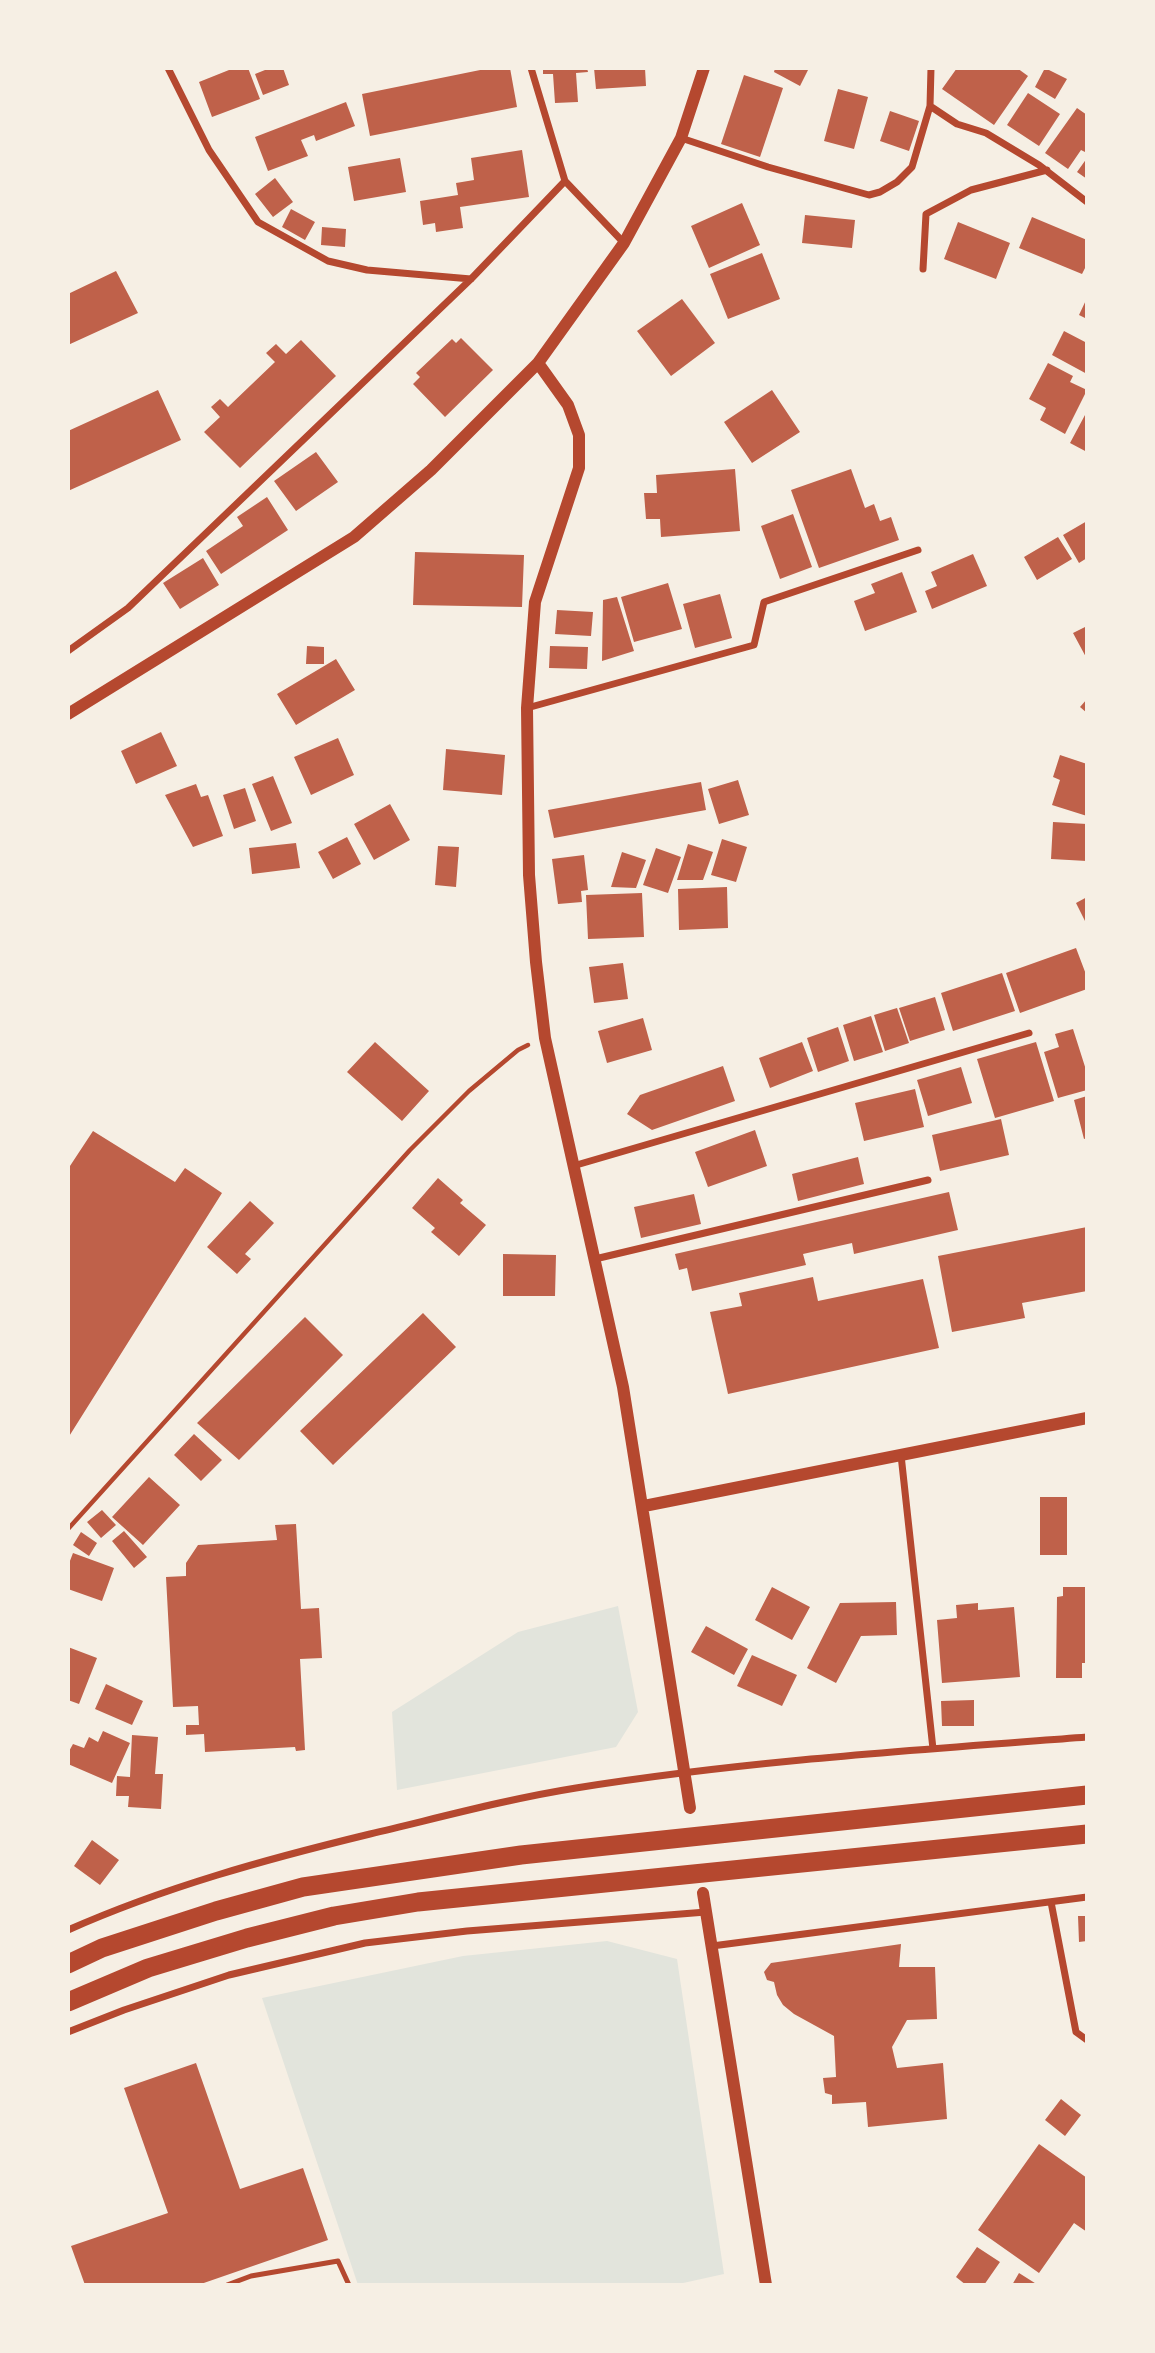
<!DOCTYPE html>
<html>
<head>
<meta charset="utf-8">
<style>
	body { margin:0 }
	#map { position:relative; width:1155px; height:2353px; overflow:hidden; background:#f6efe4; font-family:"Fira Sans Condensed",sans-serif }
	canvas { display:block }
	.frame { position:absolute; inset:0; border:70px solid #f6efe4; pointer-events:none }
</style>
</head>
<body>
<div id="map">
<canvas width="1155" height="2353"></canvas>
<div class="frame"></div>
</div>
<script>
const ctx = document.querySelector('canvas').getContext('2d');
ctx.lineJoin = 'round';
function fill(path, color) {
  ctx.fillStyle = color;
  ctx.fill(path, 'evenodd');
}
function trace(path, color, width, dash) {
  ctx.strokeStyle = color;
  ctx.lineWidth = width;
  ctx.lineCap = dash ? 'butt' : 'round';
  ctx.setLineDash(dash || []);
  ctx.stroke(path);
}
const green = new Path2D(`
	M618,1606L638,1712L616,1747L397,1790L392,1712L518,1632Z
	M607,1941L677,1959L724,2274L674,2285H358L262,1998L463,1956Z`);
const building = new Path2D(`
	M234,68H248L260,99L212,117L199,82Z
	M270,68H283L289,85L263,95L255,74Z
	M490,68H510L517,107L370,136L362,94Z
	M543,68H587L588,72L576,73L578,102L555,103L553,74H543Z
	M594,68H645L646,86L596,89Z
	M775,68H809L800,86L774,72Z
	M957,68H1017L1028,76L994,125L942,89Z
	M1045,68L1067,79L1055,99L1035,87Z
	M744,75L783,88L760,157L721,144Z
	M838,89L868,97L854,149L824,141Z
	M1028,93L1060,114L1039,146L1007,125Z
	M346,102L355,126L316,141L314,135L301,140L308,156L268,171L255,137Z
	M1077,108L1087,115V153L1081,150L1068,169L1045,153Z
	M890,111L919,121L909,151L880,141Z
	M522,150L529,197L460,207L463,228L436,232L435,223L423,225L420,201L458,195L456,183L474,180L471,158Z
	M400,158L406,192L354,201L348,167Z
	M1087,158V179L1077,172Z
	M275,178L293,202L273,217L255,194Z
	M742,203L760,245L709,268L691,226Z
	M291,209L315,222L305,240L282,227Z
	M805,215L855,220L852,248L802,243Z
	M1032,217L1087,240V264L1082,274L1019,248Z
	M958,222L1010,243L996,279L944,259Z
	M322,227L346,229L345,247L321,245Z
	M762,253L780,299L728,319L710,274Z
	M116,271L138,313L68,345V294Z
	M1087,298V319L1079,315Z
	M682,299L715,343L671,376L637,331Z
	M1064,331L1087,343V374L1052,355Z
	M461,338L493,370L445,417L413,384L420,377L416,373L452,339L456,343Z
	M301,340L336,376L240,468L204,432L220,417L211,407L220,399L228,407L275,362L266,353L276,344L286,354Z
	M1048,363L1073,376L1070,382L1087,390L1065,434L1040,420L1046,408L1029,399Z
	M158,390L181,440L68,491V431Z
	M772,390L800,432L752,463L724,422Z
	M1085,415L1087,416V452L1070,443Z
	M316,452L338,482L296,511L274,481Z
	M735,469L740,531L661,537L660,519H646L644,493H657L656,475Z
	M851,469L865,508L874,504L880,521L891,517L899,540L819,568L791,490Z
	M267,497L288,530L221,574L206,551L243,526L237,517Z
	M793,514L812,567L780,579L761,526Z
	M1087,521V558L1079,563L1063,535Z
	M1058,537L1072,559L1037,580L1024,557Z
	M415,552L524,555L522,607L413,605Z
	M973,554L987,586L932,609L925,591L937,586L931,572Z
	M203,558L219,585L180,609L163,583Z
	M902,572L917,612L865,631L854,601L875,593L871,584Z
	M668,583L682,629L634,642L621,597Z
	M720,594L732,638L695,648L683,604Z
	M617,597L634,651L602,661L603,600Z
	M557,610L593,612L591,636L555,634Z
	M1087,626V659L1073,633Z
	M307,646L324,647V664H306Z
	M550,646L588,647L587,669L549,668Z
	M336,659L355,690L296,725L277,694Z
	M1087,699V713L1080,707Z
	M161,732L177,766L136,784L121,751Z
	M338,738L354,775L311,795L294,757Z
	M446,749L505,755L502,795L443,790Z
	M1060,755L1087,764V816L1052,805L1060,780L1053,777Z
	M273,776L292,823L271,831L252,784Z
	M738,780L749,815L719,824L708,789Z
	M701,782L706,810L554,838L548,810Z
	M196,784L201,797L208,795L223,836L193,847L165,795Z
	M245,788L256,821L234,829L223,795Z
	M390,804L410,840L374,860L354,824Z
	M1053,822L1087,824V861L1051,859Z
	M347,837L361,864L333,879L318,852Z
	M722,839L747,847L736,882L711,875Z
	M296,843L300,868L252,874L249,848Z
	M688,844L713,852L703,880H677Z
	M438,846L459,847L456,887L435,885Z
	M656,848L681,857L668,893L643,885Z
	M622,852L646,860L636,888L611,887Z
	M584,855L588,890L581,891L582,902L558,904L552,859Z
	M727,887L728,928L679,930L678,889Z
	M642,893L644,937L588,939L586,895Z
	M1087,897V925L1076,903Z
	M1076,948L1087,977V989L1020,1013L1006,973Z
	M623,963L628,999L594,1003L589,967Z
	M1002,973L1015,1011L953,1031L941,993Z
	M935,997L945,1030L910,1041L899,1008Z
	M897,1008L909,1043L885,1051L874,1015Z
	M871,1016L883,1052L854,1061L843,1025Z
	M643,1018L652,1050L607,1063L598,1031Z
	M838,1027L849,1061L818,1072L807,1038Z
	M1073,1029L1087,1073V1090L1058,1098L1044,1052L1059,1047L1055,1034Z
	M375,1042L429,1091L402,1121L347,1072Z
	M802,1042L813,1071L770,1088L759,1058Z
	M1036,1042L1054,1101L995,1118L977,1059Z
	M723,1066L735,1101L652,1130L627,1114L640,1095Z
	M961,1067L972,1103L928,1116L917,1080Z
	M915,1089L924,1127L864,1141L855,1103Z
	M1087,1096V1138L1084,1139L1074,1100Z
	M1001,1119L1009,1155L940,1171L932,1135Z
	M755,1130L767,1166L708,1187L695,1152Z
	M93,1131L175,1182L185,1168L222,1193L68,1438V1169Z
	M858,1157L864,1184L798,1201L792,1174Z
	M438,1178L463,1200L460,1203L486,1225L459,1256L431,1232L435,1228L412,1208Z
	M949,1192L958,1230L854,1254L852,1243L803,1254L806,1265L692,1291L687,1268L679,1270L675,1254Z
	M694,1194L701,1224L641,1238L634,1207Z
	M250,1201L274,1223L245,1254L251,1259L237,1274L207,1247Z
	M1087,1227V1291L1022,1303L1025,1318L952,1332L938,1256Z
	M503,1254L556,1255L555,1296H503Z
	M813,1277L818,1301L923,1279L939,1348L728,1394L710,1312L742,1306L739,1293Z
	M423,1313L456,1347L333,1465L300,1431Z
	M305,1317L343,1355L239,1460L197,1423Z
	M194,1434L222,1460L201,1481L174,1455Z
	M149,1477L180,1505L143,1545L112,1517Z
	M1040,1497H1067V1555H1040Z
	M102,1510L116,1525L101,1538L87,1522Z
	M296,1524L301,1609L319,1608L322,1658L300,1659L305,1750L296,1751L295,1747L205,1752L204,1734L186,1735V1725H199L198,1706L173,1707L166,1577L186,1576V1563L198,1545L277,1540L275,1525Z
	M124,1531L147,1557L134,1568L112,1541Z
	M81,1532L97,1543L89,1556L73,1545Z
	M73,1553L114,1568L102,1601L68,1589V1566Z
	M772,1587L810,1607L792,1640L755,1620Z
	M1063,1587H1087V1663H1082V1678H1056L1057,1597L1063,1596Z
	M896,1602L897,1635L861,1636L836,1683L807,1668L840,1603Z
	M978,1603V1610L1014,1607L1020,1677L942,1683L937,1620L957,1618L956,1605Z
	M706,1626L748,1649L734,1675L691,1652Z
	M68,1647L97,1658L79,1704L68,1700Z
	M752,1655L797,1675L782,1706L737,1686Z
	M106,1684L143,1701L132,1725L95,1709Z
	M974,1700V1726H942L941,1701Z
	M103,1731L130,1743L112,1783L68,1764V1753L73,1744L84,1748L89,1737L98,1742Z
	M132,1735L158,1737L155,1774H163L161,1809L128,1807L129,1796H116L117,1776L130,1777Z
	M92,1840L119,1860L100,1885L74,1866Z
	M1078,1916H1087V1941L1079,1942Z
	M901,1944L899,1967H935L937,2019L907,2020L892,2047L897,2068L943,2063L947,2119L868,2127L866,2102L832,2104V2095L825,2093L823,2078L836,2077L834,2036L794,2014L783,2005L777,1995L774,1982L767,1980L764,1972L771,1963Z
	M196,2063L240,2189L303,2168L328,2240L198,2285H85L71,2246L168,2213L124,2088Z
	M1061,2099L1081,2115L1065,2136L1045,2120Z
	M1039,2144L1087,2178V2232L1074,2223L1039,2273L978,2230Z
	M977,2247L1000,2262L984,2285H966L956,2277Z
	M1019,2273L1038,2285H1012Z`);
const path = new Path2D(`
	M68,1529L410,1150L469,1091L518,1050L528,1045`);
const service = new Path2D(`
	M227,2285L251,2276L338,2261L349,2285`);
const minor = new Path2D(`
	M168,68L209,150L258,222L328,261L367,270L471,279
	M531,68L565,181L624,243
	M930,106L957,124L986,133L1039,165L1087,202
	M681,138L768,167L869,195L880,192L897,182L912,167L930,106L931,68
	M923,269L926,214L971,190L1047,170
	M68,651L128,608L471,279L565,181
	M527,708L754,645L764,602L918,550
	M573,1166L1029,1033
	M595,1259L928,1180
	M901,1455L933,1749
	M1051,1902L1076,2032L1087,2040
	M68,1930C165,1887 267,1859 370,1834C438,1818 507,1799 576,1788C745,1761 917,1750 1087,1737
	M712,1946L1087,1897
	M68,2032L124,2010L229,1975L365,1943L467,1931L706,1912`);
const tertiary = new Path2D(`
	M538,363L568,405L579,435V468L535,602L527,708L529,875L536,962L545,1038L623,1387L690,1808
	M68,714L354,537L431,470L538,363L624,243L681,138L704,68
	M644,1506L1087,1418
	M703,1893L766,2285`);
const trunk = new Path2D(`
	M68,1964L102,1948L216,1911L303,1887L521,1855L1087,1795
	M68,2002L148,1968L247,1938L334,1916L418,1902L1087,1834`);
fill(green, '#e2e4dc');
fill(building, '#bf614a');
trace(path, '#b5482f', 4.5);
trace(service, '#b5482f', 5);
trace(minor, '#b5482f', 7);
trace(tertiary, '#b5482f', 12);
trace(trunk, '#b5482f', 19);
</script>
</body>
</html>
